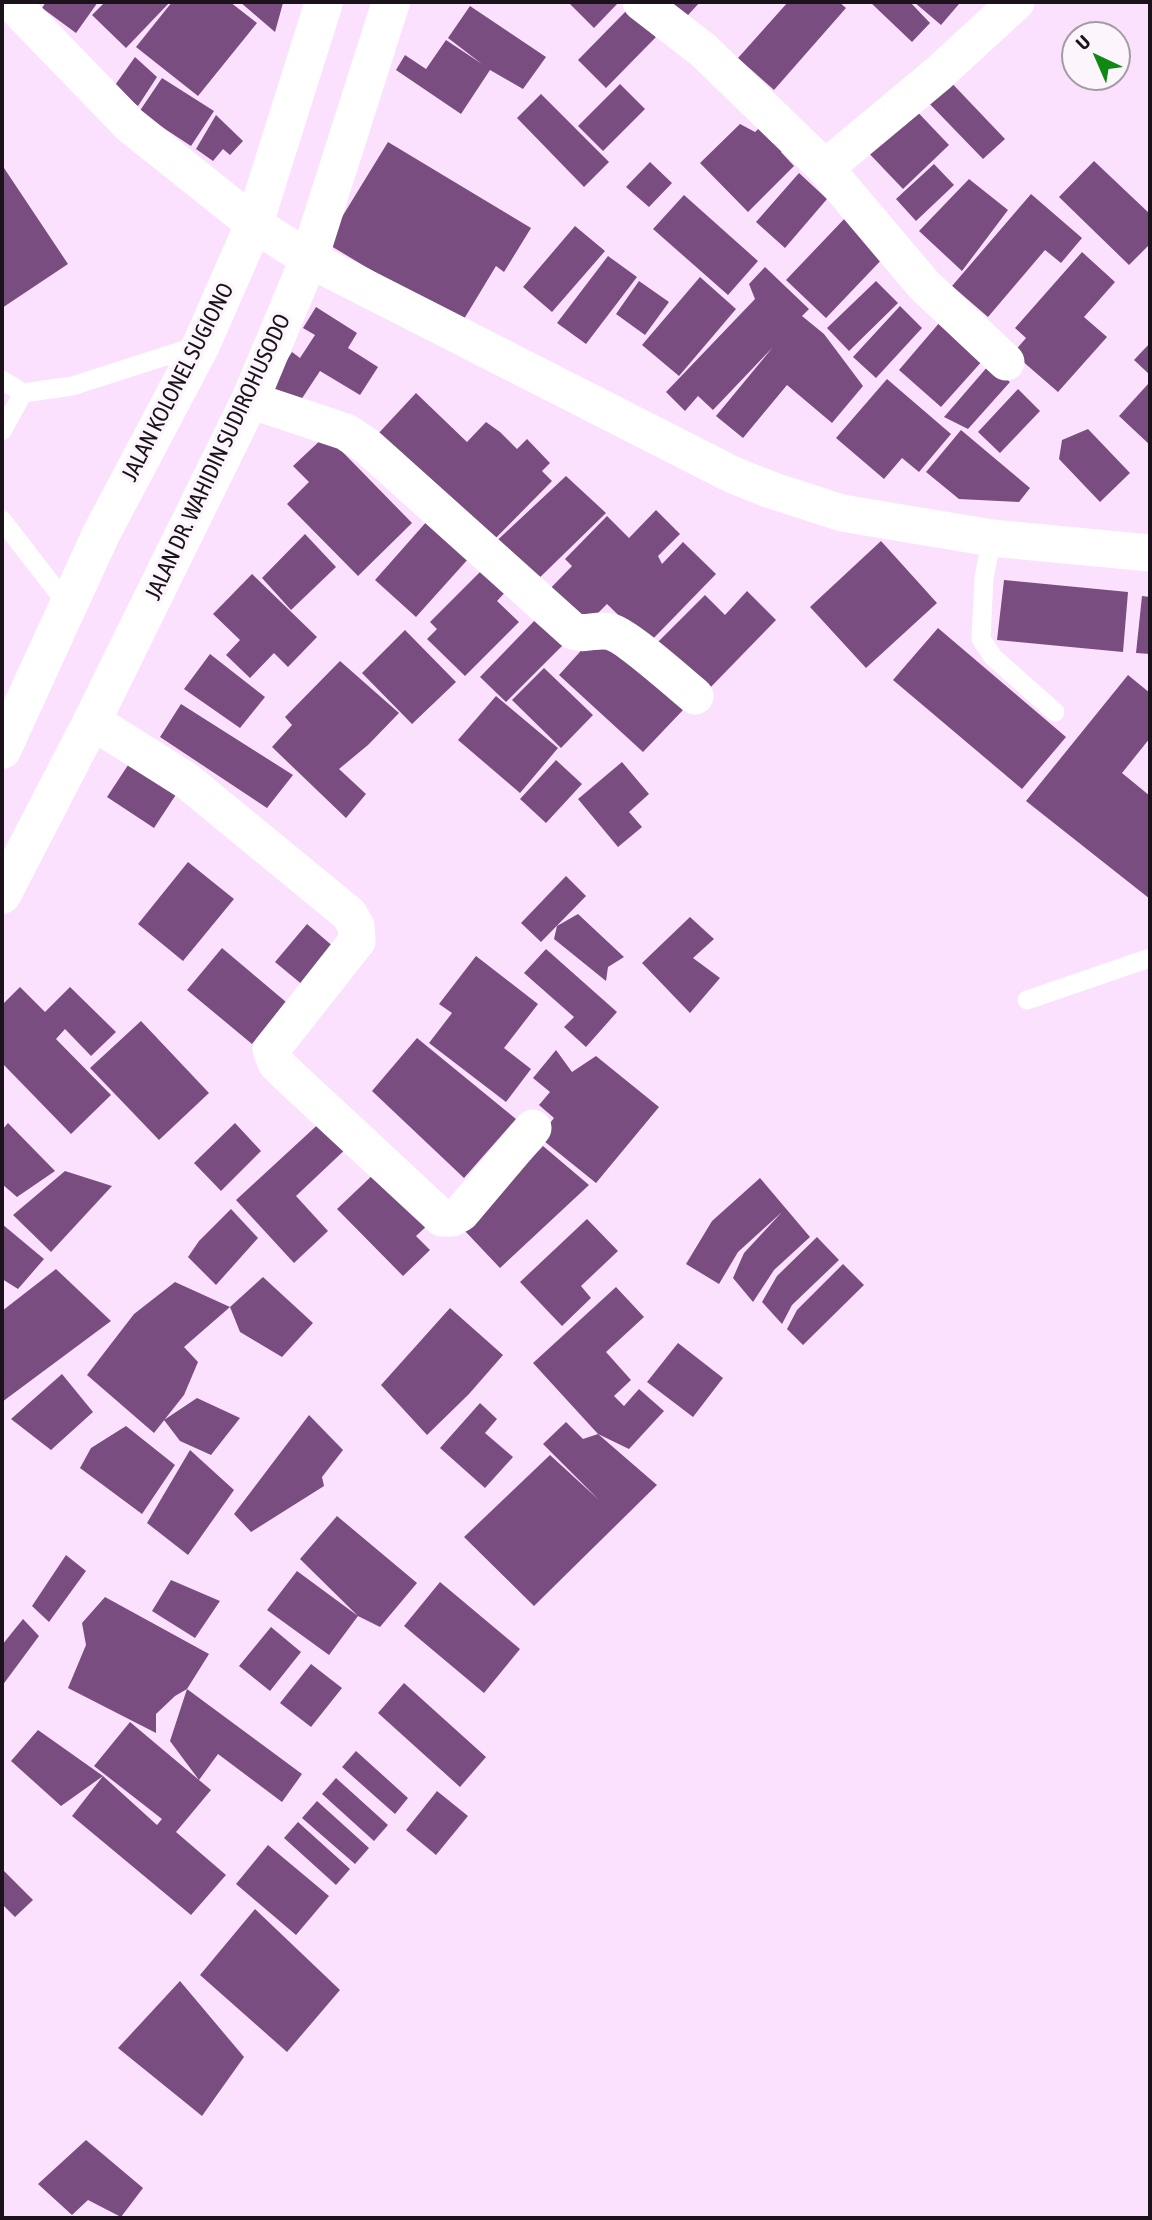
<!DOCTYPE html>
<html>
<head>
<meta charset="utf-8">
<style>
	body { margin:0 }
	#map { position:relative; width:1152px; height:2220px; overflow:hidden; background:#fbe1fe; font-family:"Asap Condensed",sans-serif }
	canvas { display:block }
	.frame { position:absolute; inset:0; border:4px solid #1b121c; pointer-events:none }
	.north { position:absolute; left:1061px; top:21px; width:70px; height:70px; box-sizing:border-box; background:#fcf6fc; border:2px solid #a29ba2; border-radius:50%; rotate:316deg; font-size:19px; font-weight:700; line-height:28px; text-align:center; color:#1b121c }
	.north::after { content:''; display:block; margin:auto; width:24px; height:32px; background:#0e8a13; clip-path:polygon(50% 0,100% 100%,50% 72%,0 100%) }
</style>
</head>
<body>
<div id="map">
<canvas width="1152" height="2220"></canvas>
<div class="frame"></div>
<div class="north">U</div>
</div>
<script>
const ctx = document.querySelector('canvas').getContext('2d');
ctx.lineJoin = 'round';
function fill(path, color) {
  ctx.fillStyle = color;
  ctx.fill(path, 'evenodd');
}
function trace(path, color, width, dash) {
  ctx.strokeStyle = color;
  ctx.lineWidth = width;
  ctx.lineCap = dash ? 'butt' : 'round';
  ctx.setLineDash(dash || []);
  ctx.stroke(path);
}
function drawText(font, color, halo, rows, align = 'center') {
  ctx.font = font + ' "Asap Condensed",sans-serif';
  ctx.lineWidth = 7;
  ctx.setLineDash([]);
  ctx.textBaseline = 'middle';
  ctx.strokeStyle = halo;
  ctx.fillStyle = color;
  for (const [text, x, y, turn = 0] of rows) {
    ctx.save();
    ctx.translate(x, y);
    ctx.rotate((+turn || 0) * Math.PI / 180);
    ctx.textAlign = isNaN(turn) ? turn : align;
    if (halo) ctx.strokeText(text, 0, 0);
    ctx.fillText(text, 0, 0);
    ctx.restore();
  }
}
const building = new Path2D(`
	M46,2H98L76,33L42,8Z
	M105,2H170L126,48L92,15Z
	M172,2H230L257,23L198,96L136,47Z
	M240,2L283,3L275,32Z
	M568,2H619L594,28Z
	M652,2H700L679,25Z
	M788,2H839L846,8L774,90L738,58Z
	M870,2H910L930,23L912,42Z
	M914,2H957L959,4L941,25Z
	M470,6L546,57L523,89L490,70L461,114L396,70L405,55L426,69L446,40L482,64L448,38Z
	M628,9L656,37L606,88L578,60Z
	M135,57L157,77L138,106L113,88Z
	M945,76L1005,139L983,159L923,97Z
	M162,78L214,111L191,146L139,112Z
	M620,84L645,109L603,151L578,126Z
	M541,94L609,162L584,187L517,118Z
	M909,103L949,145L903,189L863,147Z
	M216,115L243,141L230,155L223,149L213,161L196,149Z
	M771,117L794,140L781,152L794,166L748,212L700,163L740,124L755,132Z
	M388,142L531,228L504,272L496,266L461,324L326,243Z
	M1094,161L1150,214V246L1149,245L1129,265L1059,197Z
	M650,162L672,183L649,207L626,187Z
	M934,164L954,185L916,221L896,199Z
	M2,165L68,264L2,308Z
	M799,173L827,199L785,248L756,222Z
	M969,179L1008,210L962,271L919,231Z
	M1031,194L1082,238L1061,263L1045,250L988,317L952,286Z
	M684,195L758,261L728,295L653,229Z
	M847,216L887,254L826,318L786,280Z
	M575,226L605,251L552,312L523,287Z
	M1082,252L1115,282L1084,317L1107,337L1058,392L1013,353L1026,338L1015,328Z
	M608,256L637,277L586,344L557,323Z
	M765,267L809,309L802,316L824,334L863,386L832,423L787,385L743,438L716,416L773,347L713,410L698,396L685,411L666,392L755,299L749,284Z
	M700,277L736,309L679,376L642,345Z
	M639,281L669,302L645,335L616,314Z
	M876,281L898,303L849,351L827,328Z
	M900,306L922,328L876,378L853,357Z
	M316,307L357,333L348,348L378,367L360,395L320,371L297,406L269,388L292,352L300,358L315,335L303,328Z
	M940,322L984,359L941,407L899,370Z
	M1150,343V375L1134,360Z
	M989,365L1010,382L968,429L944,417Z
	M887,379L951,434L919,472L902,458L884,479L836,438Z
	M1148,384L1150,386V445L1119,416Z
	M1018,389L1040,411L1000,453L978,432Z
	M416,393L467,442L486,422L500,432L517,449L527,439L550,463L542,471L552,481L485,549L376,436Z
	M1088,429L1130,473L1100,502L1059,459L1062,440Z
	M961,430L1030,488L1019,502L959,499L926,472Z
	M326,435L412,523L358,576L287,504L309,482L293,466Z
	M566,476L606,513L529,588L489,548Z
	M656,510L680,534L658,556L662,564L683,542L716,574L648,644L607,604L582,629L546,593L572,566L565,559L607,516L629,538Z
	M428,520L469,558L416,617L375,580Z
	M305,534L336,567L291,610L262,578Z
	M881,541L937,603L866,668L810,607Z
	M488,564L510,587L497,601L519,622L465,676L427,639L437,629L430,622Z
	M252,574L317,637L288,667L274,653L250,678L226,655L240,640L213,614Z
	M1004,580L1128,592L1123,652L997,640Z
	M747,591L776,620L706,692L657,643L705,595L725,615Z
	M1142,596L1150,597V654L1136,653Z
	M537,618L564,644L506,702L480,677Z
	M938,628L1066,737L1022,789L893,680Z
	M405,630L456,682L412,724L362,673Z
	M598,632L683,710L643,752L559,675Z
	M210,654L265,697L240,728L184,689Z
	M340,661L399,713L368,745L339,769L366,794L346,818L272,747L292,725L285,717Z
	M544,668L593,715L561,748L512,700Z
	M1128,675L1150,693V738L1122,773L1150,796V899L1026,801Z
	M496,696L558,748L520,793L458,740Z
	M181,704L293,775L267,808L160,737Z
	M134,756L181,787L154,828L107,797Z
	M556,760L582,784L546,823L520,799Z
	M622,762L649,794L629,812L642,827L618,847L578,799Z
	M188,862L234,899L183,961L138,924Z
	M566,876L586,896L541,942L521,923Z
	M578,914L624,957L608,967L606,981L554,939L557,926Z
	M690,917L714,939L693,958L720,978L690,1013L642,963Z
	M307,924L335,948L304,986L275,962Z
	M222,948L286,1002L252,1044L187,990Z
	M546,949L617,1012L586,1047L564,1027L574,1017L524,973Z
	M476,956L538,1004L504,1048L531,1069L506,1102L429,1043L452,1013L439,1004Z
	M20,987L45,1012L70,987L116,1032L91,1056L65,1029L56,1039L111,1095L71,1134L2,1063V1005Z
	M141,1021L209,1093L159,1140L90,1068Z
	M417,1038L516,1119L464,1178L372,1091Z
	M556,1050L572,1072L596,1056L659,1107L596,1183L539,1137L554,1118L539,1105L550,1092L533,1078Z
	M325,1118L350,1145L296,1196L328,1231L294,1263L236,1200Z
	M8,1123L55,1171L17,1197L2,1184V1130Z
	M235,1123L261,1151L221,1191L194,1163Z
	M543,1146L589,1185L500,1268L464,1230Z
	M378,1170L430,1223L416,1236L430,1250L403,1276L337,1209Z
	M65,1171L112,1186L51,1252L13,1215Z
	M760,1178L810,1237L774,1270L753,1302L733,1278L744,1253L782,1212L738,1252L719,1284L686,1264L712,1221Z
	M231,1209L258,1238L216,1285L188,1257L199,1241Z
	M587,1219L618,1251L581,1286L591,1298L562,1326L520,1282Z
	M2,1224L44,1259L18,1289L2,1279Z
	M817,1237L839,1260L792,1305L782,1324L762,1302L777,1276Z
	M843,1264L864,1285L803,1345L787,1329L797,1310Z
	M56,1269L111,1321L2,1402V1311Z
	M263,1277L313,1323L282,1357L240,1332L230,1307Z
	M175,1282L230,1307L184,1347L198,1362L184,1395L154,1433L87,1375L134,1314Z
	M616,1287L644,1317L606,1352L631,1380L614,1396L624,1406L639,1389L664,1411L629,1449L598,1434L533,1363Z
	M450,1308L503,1355L469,1394L427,1435L381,1385Z
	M678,1343L723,1378L693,1417L647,1382Z
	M62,1374L93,1412L51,1450L11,1419Z
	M197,1398L240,1418L211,1455L180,1441L164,1420Z
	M480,1403L497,1419L485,1433L513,1457L485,1488L440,1448Z
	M309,1415L343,1450L322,1477L324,1486L251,1532L234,1514Z
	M566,1422L583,1439L598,1434L657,1485L534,1606L464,1537L550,1455L599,1500L543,1444Z
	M126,1426L175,1465L142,1514L80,1468L91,1448Z
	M190,1450L234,1490L188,1555L147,1523Z
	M337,1516L417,1583L380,1627L358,1616L300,1559Z
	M66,1555L86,1571L49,1622L32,1606Z
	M297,1571L358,1616L329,1655L267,1610Z
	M171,1580L220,1601L195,1638L152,1611Z
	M440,1582L520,1649L484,1693L404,1626Z
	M105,1597L209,1654L187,1689L302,1774L282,1802L218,1754L199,1780L211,1790L176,1832L226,1875L191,1915L72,1816L103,1776L157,1825L162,1819L94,1766L130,1722L199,1780L170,1741L187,1689L175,1696L156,1714V1733L68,1688L86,1645L82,1623Z
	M23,1619L39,1636L2,1686V1645Z
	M271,1627L301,1652L270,1691L239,1666Z
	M311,1664L342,1688L311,1727L280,1703Z
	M404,1683L486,1757L460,1787L378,1713Z
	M38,1730L103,1776L61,1806L11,1761Z
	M356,1751L408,1798L395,1814L342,1767Z
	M336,1778L388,1825L374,1841L322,1794Z
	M437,1791L468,1816L436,1855L406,1830Z
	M317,1801L369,1848L355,1864L302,1818Z
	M298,1822L350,1869L336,1885L284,1838Z
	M268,1845L329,1896L296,1935L236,1884Z
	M2,1869L33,1900L15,1917L2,1904Z
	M255,1909L340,1990L287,2052L200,1975Z
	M180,1981L244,2057L202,2116L118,2048Z
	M86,2140L143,2188L121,2217L88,2200L72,2215L38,2184Z`);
const lane = new Path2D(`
	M2,380L23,393L72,386L197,346
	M2,431L23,393
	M2,520L67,604
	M992,538L984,577L981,639L993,657L1055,712
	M1027,1000L1150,958`);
const street = new Path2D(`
	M11,2L130,125L254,224L309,259L733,475L771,490L842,513L992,538L1150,553
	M641,2L703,50L825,168L924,285L1006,362
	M825,168L939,73L1016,2
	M250,400L346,432L367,446L573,631C586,636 597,628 611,632C627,636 679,683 695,696
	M92,721L187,781L349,914L356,926L357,941L271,1050L276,1063L287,1074L442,1218H452L461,1213L533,1128`);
const highway = new Path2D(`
	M2,750L101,534L201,345L254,224L324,2
	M2,895L92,721L250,400L309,259L391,2`);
const streetNames = [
	["JALAN KOLONEL SUGIONO",178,382,-63],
	["JALAN DR. WAHIDIN SUDIROHUSODO",218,457,-65]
];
fill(building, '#7a4d80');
trace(lane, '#fff', 19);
trace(street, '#fff', 37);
trace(highway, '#fff', 38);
drawText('23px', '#1b121c', '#fcf6fc', streetNames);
</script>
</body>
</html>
